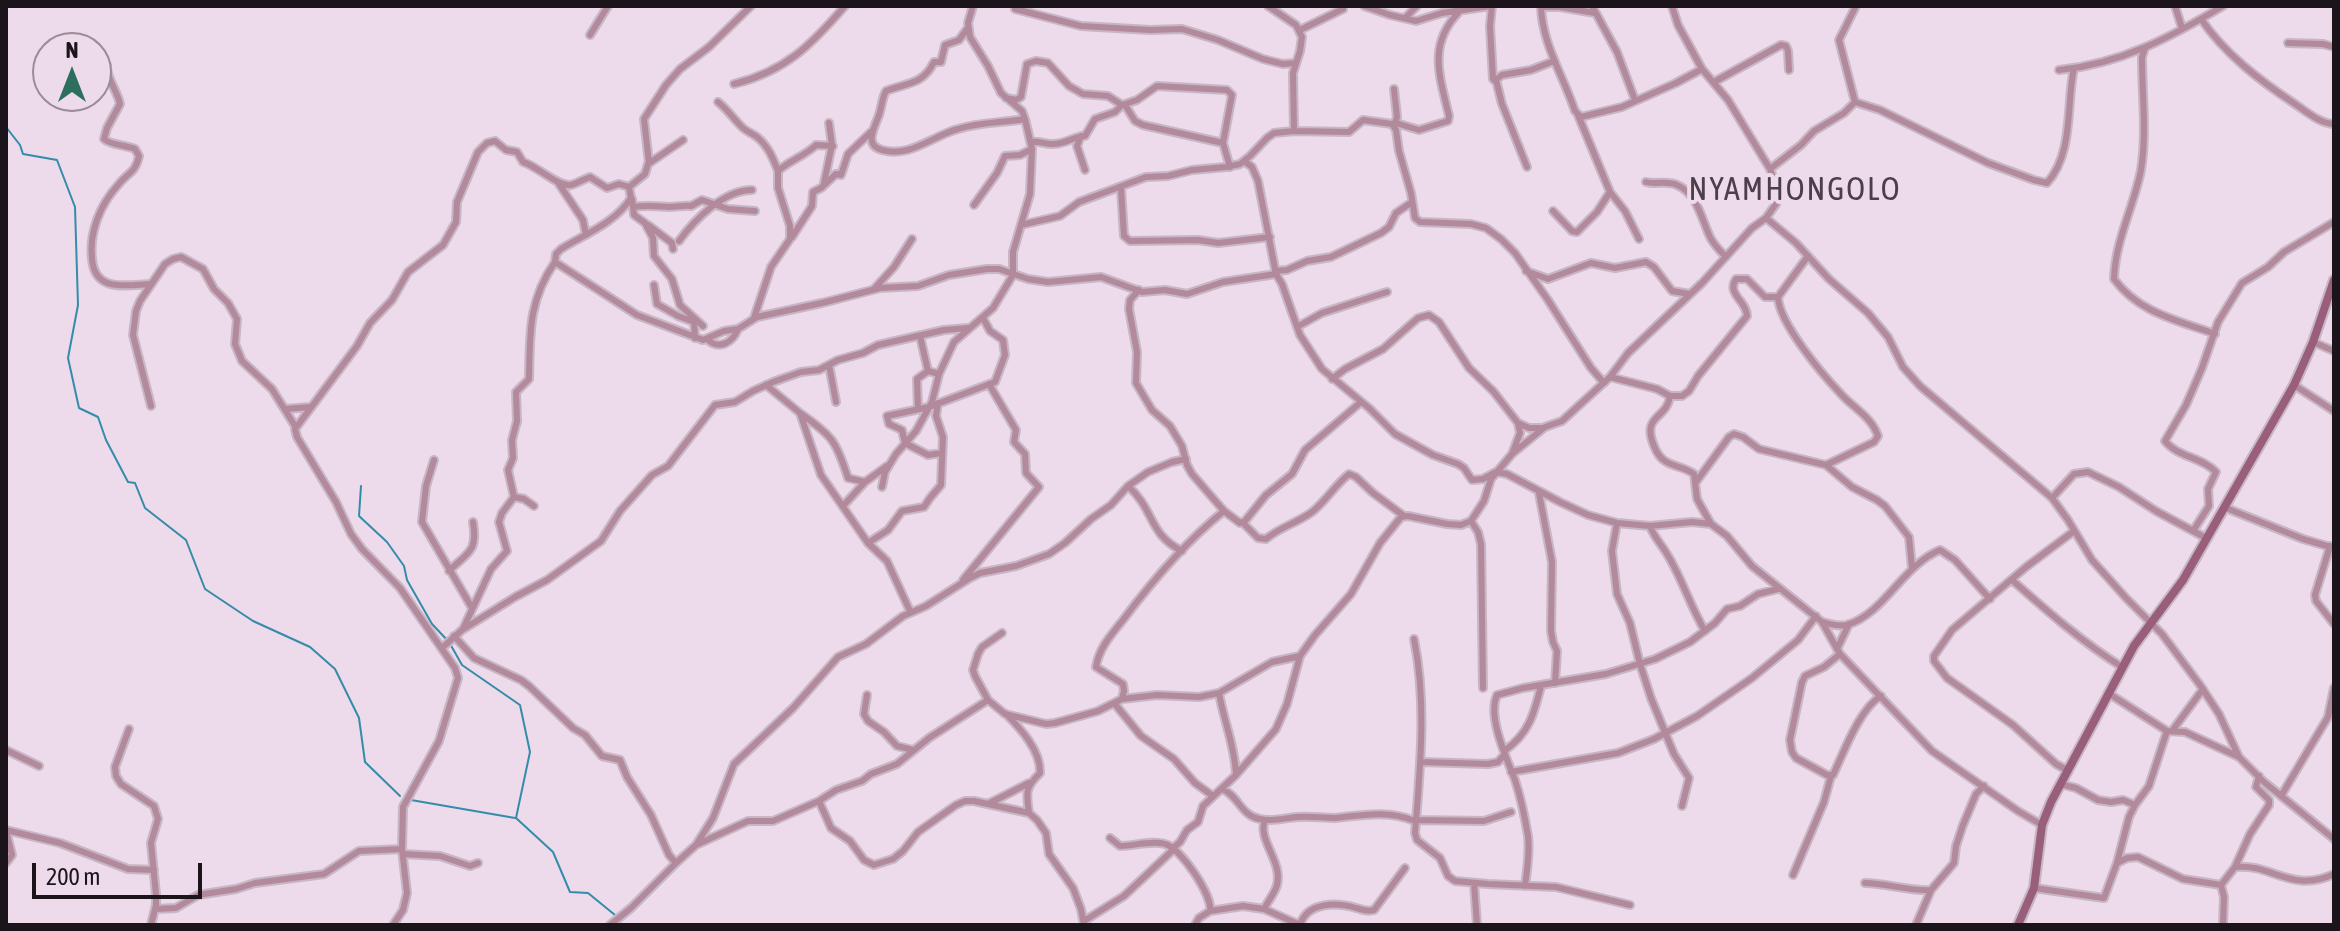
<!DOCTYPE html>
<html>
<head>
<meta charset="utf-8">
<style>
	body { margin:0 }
	#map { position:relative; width:2340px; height:931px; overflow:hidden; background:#eddaea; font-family:"Asap Condensed",sans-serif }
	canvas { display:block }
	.frame { position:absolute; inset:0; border:8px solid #1b141a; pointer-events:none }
	.north { position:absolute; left:32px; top:32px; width:80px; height:80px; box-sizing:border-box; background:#eddaea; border:2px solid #998b97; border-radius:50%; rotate:0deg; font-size:22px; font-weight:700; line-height:32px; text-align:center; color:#1b141a }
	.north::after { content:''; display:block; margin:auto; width:28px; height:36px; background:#2d6f5f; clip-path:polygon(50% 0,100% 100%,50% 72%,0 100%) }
	.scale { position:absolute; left:32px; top:863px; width:170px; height:36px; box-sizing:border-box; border:4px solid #1b141a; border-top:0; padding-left:10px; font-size:24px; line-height:28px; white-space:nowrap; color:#1b141a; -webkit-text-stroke:6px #eddaea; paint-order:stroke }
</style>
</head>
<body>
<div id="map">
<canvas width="2340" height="931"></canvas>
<div class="frame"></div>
<div class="north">N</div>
<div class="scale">200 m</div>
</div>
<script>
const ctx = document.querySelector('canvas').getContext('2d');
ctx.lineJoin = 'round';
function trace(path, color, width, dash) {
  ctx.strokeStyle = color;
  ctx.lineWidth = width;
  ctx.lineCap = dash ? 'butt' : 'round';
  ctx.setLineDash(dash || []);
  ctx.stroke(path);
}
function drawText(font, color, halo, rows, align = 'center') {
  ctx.font = font + ' "Asap Condensed",sans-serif';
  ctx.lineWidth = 8;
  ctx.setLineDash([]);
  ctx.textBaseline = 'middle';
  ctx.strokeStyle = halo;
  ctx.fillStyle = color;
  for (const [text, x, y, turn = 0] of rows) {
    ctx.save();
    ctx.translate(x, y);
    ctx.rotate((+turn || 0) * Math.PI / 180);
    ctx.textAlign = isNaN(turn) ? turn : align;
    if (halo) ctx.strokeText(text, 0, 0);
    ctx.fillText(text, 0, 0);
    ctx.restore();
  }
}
const stream = new Path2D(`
	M6,127L20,145L23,154L57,160L75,207L78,305L68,358L79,408L98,417L106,440L128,482L135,483L145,508L186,540L205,589L253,621L310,647L335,669L359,718L365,762L400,796
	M361,486L359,516L387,542L404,566L407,580L432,624L449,642L462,665L520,705L530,752L516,818L553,852L570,892L588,893L615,915
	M411,800L515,818
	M620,923L622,925`);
const street = new Path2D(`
	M1268,6L1296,25L1302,37L1300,51L1293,73L1294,131
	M1364,6L1390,15L1416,21L1442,13L1491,6
	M1492,6L1490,26L1493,79L1495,81
	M1541,6C1542,44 1563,75 1575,111L1581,117L1622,107L1676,83L1702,69
	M1592,6L1617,52L1635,100
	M2175,6L2182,28
	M1541,7H1560L1595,13
	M1015,9L1081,26L1150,30L1182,29L1218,40L1263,59L1283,64L1296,63
	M1405,18L1417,6
	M2201,19C2225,54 2259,80 2295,104C2307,112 2319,123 2334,124
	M967,29L959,40L945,45L941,62H934C923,85 906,83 886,91C881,100 882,110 877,120C873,131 865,145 882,150C910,158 932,136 958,129C980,122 1002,123 1025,119
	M1300,30L1343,9
	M590,35L608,6
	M2288,43L2323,44L2334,47
	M2145,48L2142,57C2142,94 2147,133 2141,170C2134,206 2115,241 2114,279C2139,313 2177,320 2215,334
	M107,65C106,78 117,90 120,104L107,128L104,139C110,145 126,145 135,149L139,156C135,174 128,172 118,185C100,205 89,232 92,259C95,293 126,285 151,284
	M2059,70C2121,64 2171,37 2223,6
	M1714,82L1781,45L1786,46L1788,51L1789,70
	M734,84C786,71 811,45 845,6
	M1394,89L1397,117L1394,126
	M1006,98L1016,100L1021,97L1027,64L1036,61L1048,63L1069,86L1083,94L1108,96L1122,105L1137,100L1157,86L1227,90L1232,95L1223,143L1230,167
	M718,102C727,109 733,118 741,126C745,131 752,133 757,137C768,146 773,158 778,171
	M1855,102L1880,110L1988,163L2034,180L2047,183C2074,153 2066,105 2074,68
	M1125,105L1135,121L1143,125L1223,143
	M1396,123L1419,130L1448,121L1449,116C1440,77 1427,45 1459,12
	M1081,136L1077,146L1085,170
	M1031,142C1040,141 1044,144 1052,144C1063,145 1075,136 1085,136L1095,119L1115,112L1122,105
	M1244,161L1252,167L1258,181L1276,274
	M649,163L644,119L666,85L680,69L709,47L751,6
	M1527,167L1502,104L1496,80L1502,75L1531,70L1554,61
	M1770,169L1801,145L1814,131L1844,113L1855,102L1839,40L1856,6
	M1646,182C1656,185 1667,180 1677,185C1697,193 1702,220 1710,237C1714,245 1720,251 1726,257
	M824,183L832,145L829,123
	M559,184L583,220L586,235
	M629,187L645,174L648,164L683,140
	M1121,188L1124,236L1130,241L1198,240L1218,243L1270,237
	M1610,192L1625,211L1639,239
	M632,199L634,215L645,223L653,238L654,256L672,279L680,305L703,326
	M974,205L997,173L1005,156L1020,155L1032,149
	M633,207C646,205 656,206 669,207C677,207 684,205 691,206L702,200L728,209L755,211
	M1553,211L1572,231L1577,232L1597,212L1610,192L1578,115
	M1766,218L1796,243L1829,279L1868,313L1888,337L1903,367L1920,386L2052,498L2068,520L2092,560L2126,598L2162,634L2200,685L2219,714L2239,757L2264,782L2334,839
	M648,225L672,243L673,249
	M1021,225L1060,216L1079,202L1146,177L1168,176L1192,170L1226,167L1240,164L1250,156L1267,138L1274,133L1294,131L1349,132L1363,120L1392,124L1396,130L1399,151L1411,193L1415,218L1420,222L1471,224L1486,228L1501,239L1515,253L1548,300L1591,368L1604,383
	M792,237L812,206L813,192L821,188L836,174L841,175L848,154L871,132
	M679,241C695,219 724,190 752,190
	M1808,256L1778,297C1779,323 1822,374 1840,393C1853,408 1871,416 1878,436L1874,442L1826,465
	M1275,271L1287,270L1307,261L1331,257L1381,233L1389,227L1396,213L1412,202
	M1526,271L1548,279L1591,263L1615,268L1646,262L1654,267L1672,291L1690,294
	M654,285L657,304L678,316L694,322L695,338
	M874,289L894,267L912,239
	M1139,290L1130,300L1129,309L1137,352L1136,383L1152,410L1170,426L1182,446L1187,465L1192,474L1224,511L1240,523L1245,521L1266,495L1292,474L1305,450L1361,402
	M754,318L771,267L790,239V226L778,188V171C790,160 805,156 816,145L833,146
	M1297,327L1322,313L1387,292
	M920,336L928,371L939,374
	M707,339C719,351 733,342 738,329
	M2313,342L2334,351
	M829,365L836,402
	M1610,377L1657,389L1670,396C1667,420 1641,414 1654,446C1656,451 1660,458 1665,461C1674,467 1685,467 1694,474L1697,499L1711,524
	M1332,379L1345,369L1383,349L1418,318L1429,315L1439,322L1469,368L1493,391L1518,423L1520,433L1512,454
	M766,385L800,413L821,475L868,543L887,561L910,611
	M2294,385L2334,411
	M1670,396H1682L1689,391L1698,376L1747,316C1747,301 1726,294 1736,279H1747L1765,297H1778
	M151,406L133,335L136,311L140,301L165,264L173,259L181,257L203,269L214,289L228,303L237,319L235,344L242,361L272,389L295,426
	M286,409L310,407
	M918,409L917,379L928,371
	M800,413C832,436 836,440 848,478L865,482L887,466
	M1518,423L1529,428H1541
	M942,453L928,455L905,443L902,430L889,424L887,416L929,407L995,382L1005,355L1003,340L990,331L983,318
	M434,460L426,486L422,522L472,608
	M1696,482L1729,437L1734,434L1743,437L1759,449L1826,465L1852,487L1877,500L1885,506L1909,537L1912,568
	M1128,486C1155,510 1148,534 1182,551
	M882,487L885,472L896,454L916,431L932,402L939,374L954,342L993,308L1013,275V252L1030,194L1032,149L1025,119L1022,111L1001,93L988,66L970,37L968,23L973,6
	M1539,493L1552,562L1551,631L1553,642L1557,651L1555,683
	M514,497L524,499L534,506
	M2052,498L2074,474L2088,472L2119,487L2156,511L2206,538
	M843,506L865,482
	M2226,508L2303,539L2334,548
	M1471,521L1478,532L1481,544L1483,688
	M1243,523L1258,538L1266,539C1280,527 1297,523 1312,512C1326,501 1335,485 1349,474L1356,477L1373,493L1404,516
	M1617,523L1612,551L1617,594L1630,623L1640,664L1651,698L1674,754L1689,778L1682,806
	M1650,526C1654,537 1661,544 1667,554C1682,578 1690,606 1705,631
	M2193,531L2209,506L2208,489L2216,472C2202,457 2177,457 2165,441L2186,405L2202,368L2218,322L2242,283L2268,267L2284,252L2334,222
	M868,543L888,530L902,511L924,507L930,498L941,485L943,437L936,416L938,403
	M2330,546L2315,595L2316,601L2334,624
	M449,571C468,552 478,552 473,522
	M963,580L1039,487L1026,473L1025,454L1014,442L1016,430L989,384
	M2012,580C2047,611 2082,642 2122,667
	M1822,622C1830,624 1839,627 1847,625C1884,614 1903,565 1940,550L1955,560L1990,599
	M463,629L491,569L507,551L499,522L502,513L514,497L508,470L513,458L512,440L517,421L516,392L529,379C530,334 528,301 555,262
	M1002,633L982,647L978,654L973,670L975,676L988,700L1005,714L1046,724L1055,723L1098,711L1122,699L1157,695L1199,697L1219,693L1272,662L1300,656
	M454,636L474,658L521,680L529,686L573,728L585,735L602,756L620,760L627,777L651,815L669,855L676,863
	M1414,639C1427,703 1420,769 1415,833L1417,840L1440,858L1448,876L1455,881L1488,884L1556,887L1630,905
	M442,648L462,630L515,597L547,580L601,541L620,511L652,475L668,466L715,405L735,402L753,391L773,382L801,372L819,370L838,360L863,353L878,345L944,330L968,328
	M1837,649L1849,624
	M1840,654L1824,667L1805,676L1802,682L1790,740L1792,752L1796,758L1827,775H1833C1844,752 1860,708 1881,696
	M1219,693C1224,722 1235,746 1236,775
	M2108,693L2167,731L2185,732L2239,757
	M867,695L864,714L868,721L884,732L897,746L913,750
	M1122,699L1124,691L1123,684L1096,667C1099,648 1111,635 1123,620C1153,580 1185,542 1224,511
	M1114,703L1141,736L1174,759L1195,783L1213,796
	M1006,714C1021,729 1041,751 1040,773C1025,788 1026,792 1029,813
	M129,729L115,767L116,776L121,784L154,806L158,819L151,843L156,895V905L151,925
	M2172,731L2203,689
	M6,750L39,766
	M1504,751C1529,734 1534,714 1541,686
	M1420,762L1488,764L1498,762L1505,754
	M2067,770L2056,764L2013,725L1947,678L1934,661V656L1952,630L2026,567L2074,531
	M1511,772L1618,753L1654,739L1697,716L1752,678L1798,640L1816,616
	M2060,784L2076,788L2098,800L2111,802L2123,800L2135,805
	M1222,789C1238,795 1241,816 1260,819C1272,822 1285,818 1297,817C1310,816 1322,818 1335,818C1363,815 1388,810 1415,821
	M2281,796L2328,717L2334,688
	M819,801L831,828L850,841L864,860L874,865L893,859L903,851L918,832L956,805L965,801H974L1029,813L1037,820L1046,833L1049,854L1073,888L1081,909L1084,925
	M988,804L1029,783
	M1415,820L1484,821L1511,812
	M6,830L60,843L128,869L154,870
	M6,831L12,855L6,863
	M1110,838L1120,846C1134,846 1152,840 1165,844C1181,848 1213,896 1210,911
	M696,845L713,818L734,764L793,708L838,657L866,644L903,616L926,606L970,578L980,573L1016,566L1049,554L1065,543L1091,519L1111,505L1128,486L1148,472L1172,462L1186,459
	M1173,848L1180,842L1187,830L1198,822L1203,806L1236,775L1276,729L1287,704L1300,656L1315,635L1351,594L1380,543L1401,517L1408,516L1447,524L1461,525L1471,521L1484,501L1491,479L1512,454L1545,427L1562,421L1610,377L1628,353L1702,283L1752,228L1766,218L1776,204L1779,194L1770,169L1728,100L1702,69L1678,25L1672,6
	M403,854L440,856L470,866L478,863
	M2117,863L2127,858L2138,857L2183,879L2221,885L2235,867L2250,834L2269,805V800L2256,787L2259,776
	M2235,867C2272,863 2291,894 2334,874
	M1793,875L1824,802L1831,776
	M1474,883L1477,925
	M1865,883C1885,883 1913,892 1931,890L1954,863L1956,846L1963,825L1976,794L1984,786
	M2221,885L2224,897L2223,925
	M1525,886C1527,870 1530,853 1528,836C1525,818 1521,798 1515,780C1507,759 1487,717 1497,695L1523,688L1606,674L1655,659L1690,642L1715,623L1727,609L1740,606L1758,594L1778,589
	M2034,888L2104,898L2117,863L2129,817L2135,805L2149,786L2167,731
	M155,909L176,908L198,895L236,889L255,883L324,874L359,851L402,849
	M1264,909C1268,901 1275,893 1277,885C1283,861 1257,840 1265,820
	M1084,921L1124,896L1174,849
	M393,925L403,910L407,893L402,849L403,807L439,741L458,678L455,668L400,588L362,549L351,534L336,502L297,437L295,429L357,346L370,323L392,300L408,272L443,245L456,222L457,202L478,152L487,143L495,141L506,150L517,152L523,162C537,166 558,187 571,185C578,183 584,179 590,177L607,188L619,184L629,187L631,198C615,223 585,234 561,249L556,254L555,262L637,315L703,340L724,331L738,329L757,317L822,303L880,288L918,286L949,275L987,269H999L1028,279L1048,282L1101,277L1142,292L1165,290L1187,294L1223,282L1276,274L1282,284L1300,335L1322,369L1369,408L1395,434L1433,455L1458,464L1464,468L1472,480L1483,479L1496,472L1507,474L1560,502L1588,515L1617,523L1650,526L1692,522L1711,524L1727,536L1752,566L1822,622L1840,654L1932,751L2018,811L2042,825
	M610,925L631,908L676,863L696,845L748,821H773L819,801L836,790L862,781L871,774L897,764L929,738L988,700
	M1195,925L1199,918L1210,911L1243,906L1264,909L1300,925
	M1300,925C1307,902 1336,902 1356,908C1364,910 1366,912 1374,910L1405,868
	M1916,925L1931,890`);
const secondary = new Path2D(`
	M2018,925L2034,888L2042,825L2051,802L2134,646L2183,580L2294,385L2313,342L2334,280`);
const quarterNames = [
	["NYAMHONGOLO",1795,190]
];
trace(stream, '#348caa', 2);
trace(street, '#c7b6c5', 10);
trace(secondary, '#c7b6c5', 12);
trace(street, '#b38a9b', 6);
trace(secondary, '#995f7a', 8);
ctx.letterSpacing = '2px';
drawText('32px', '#4d3e4c', '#eddaea', quarterNames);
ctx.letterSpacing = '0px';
</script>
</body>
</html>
